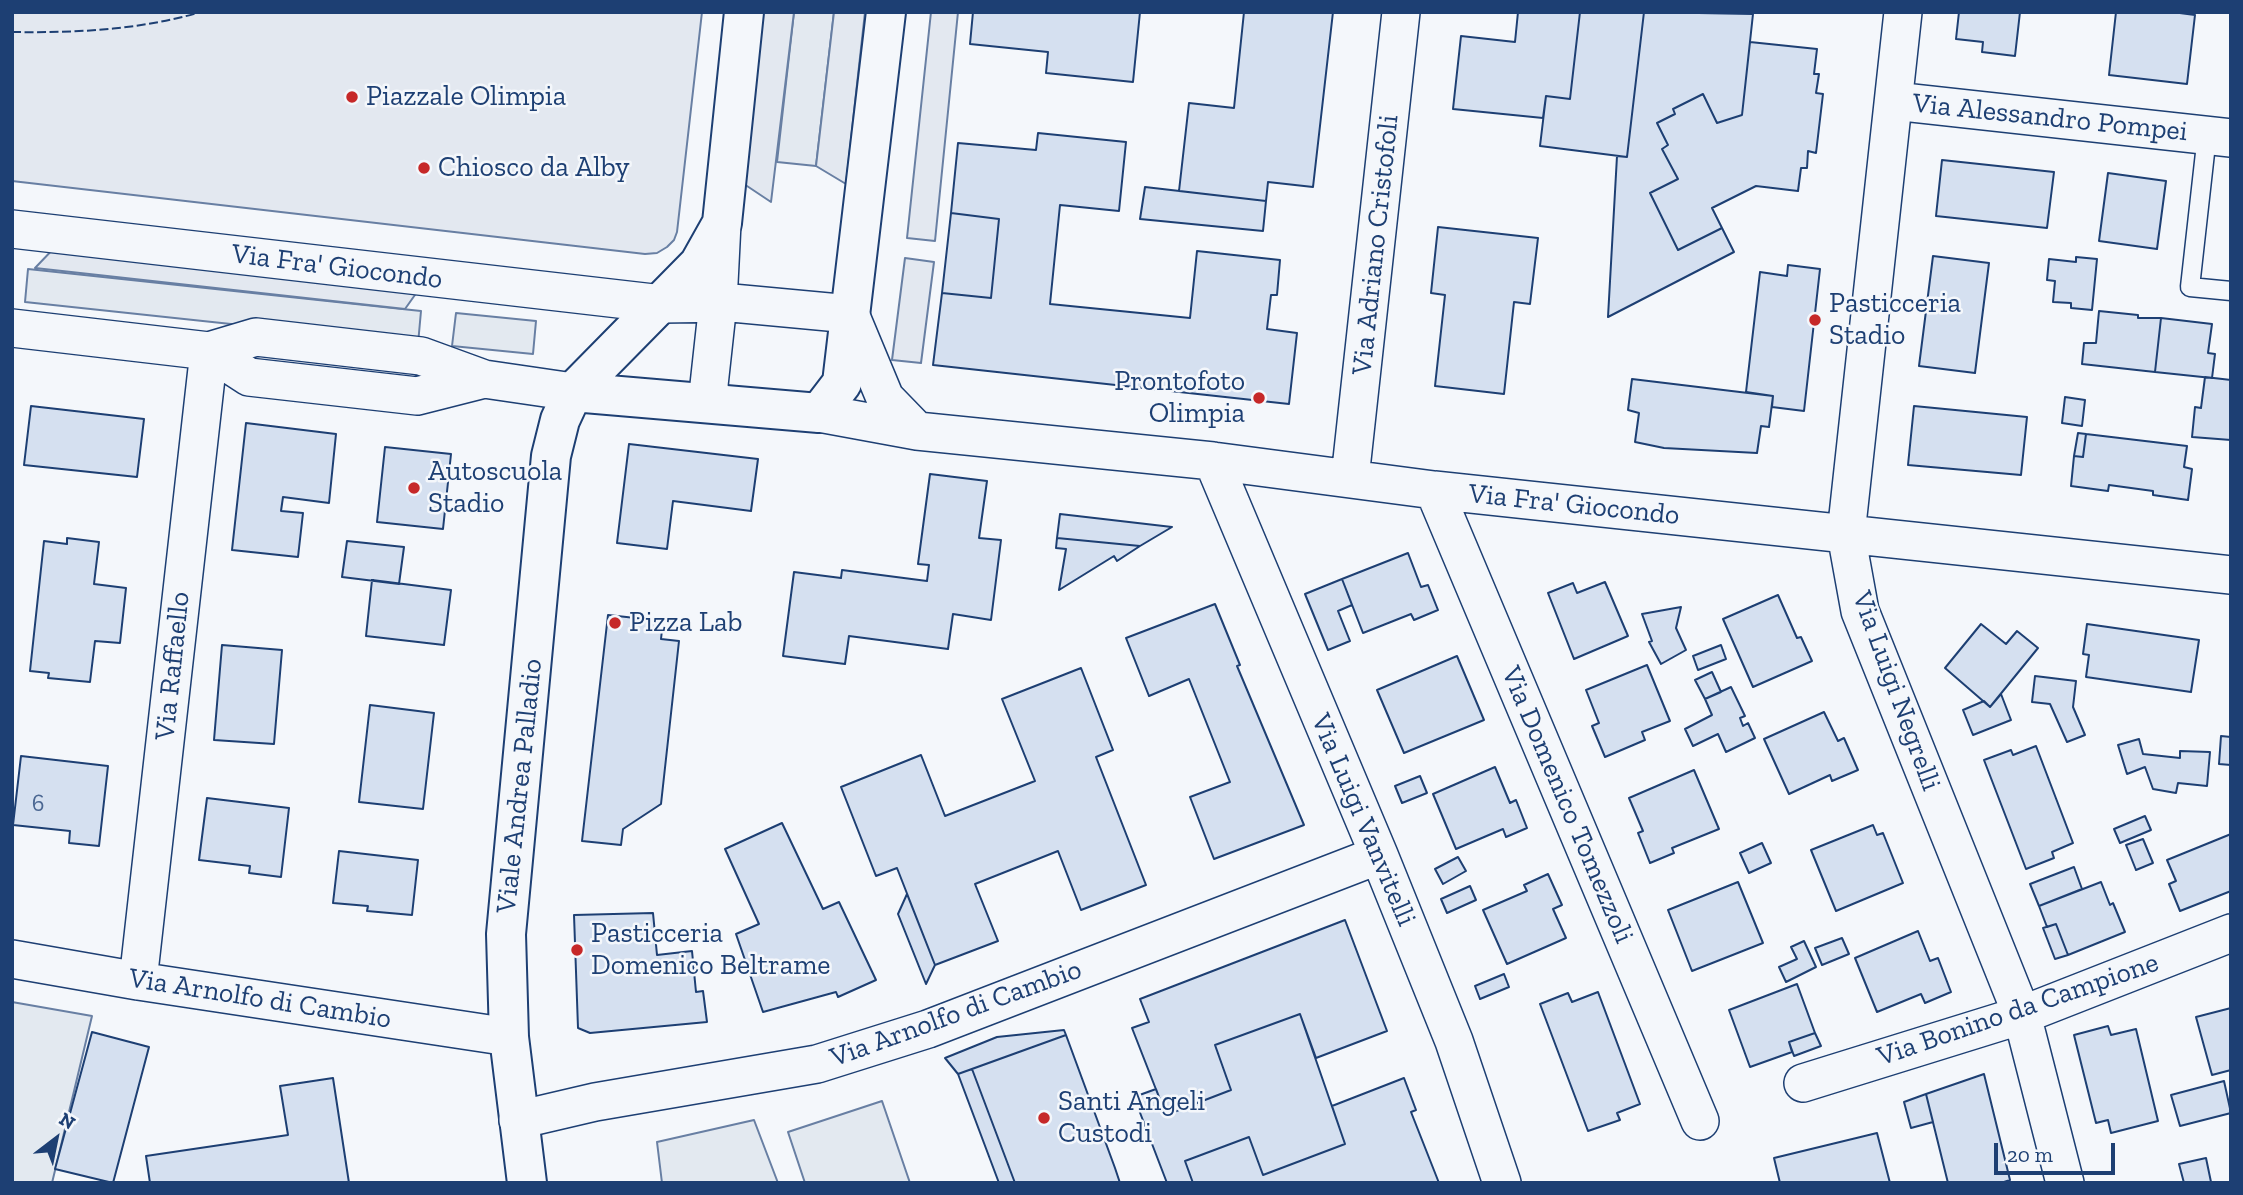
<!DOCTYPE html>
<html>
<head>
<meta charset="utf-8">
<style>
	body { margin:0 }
	#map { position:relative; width:2243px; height:1195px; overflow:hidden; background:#f4f7fb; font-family:"Zilla Slab",serif }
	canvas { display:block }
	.frame { position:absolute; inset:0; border:14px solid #1d3f73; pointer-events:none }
	.north { position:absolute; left:21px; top:1104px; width:70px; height:70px; -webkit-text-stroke:5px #f4f7fb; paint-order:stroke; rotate:32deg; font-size:19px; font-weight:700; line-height:28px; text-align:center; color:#1d3f73 }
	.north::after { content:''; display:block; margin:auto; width:24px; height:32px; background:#1d3f73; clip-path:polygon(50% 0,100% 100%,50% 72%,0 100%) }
	.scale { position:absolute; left:1994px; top:1143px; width:121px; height:32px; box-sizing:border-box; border:4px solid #1d3f73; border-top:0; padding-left:9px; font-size:21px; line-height:24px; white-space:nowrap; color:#1d3f73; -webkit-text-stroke:5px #f4f7fb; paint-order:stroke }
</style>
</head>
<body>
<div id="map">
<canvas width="2243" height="1195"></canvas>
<div class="frame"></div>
<div class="north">N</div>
<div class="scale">20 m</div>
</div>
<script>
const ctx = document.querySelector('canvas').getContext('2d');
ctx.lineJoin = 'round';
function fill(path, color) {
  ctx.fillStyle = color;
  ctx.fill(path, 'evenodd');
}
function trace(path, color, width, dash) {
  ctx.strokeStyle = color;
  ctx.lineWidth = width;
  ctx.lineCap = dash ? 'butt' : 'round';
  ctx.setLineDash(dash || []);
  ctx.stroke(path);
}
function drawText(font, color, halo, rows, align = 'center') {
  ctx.font = font + ' "Zilla Slab",serif';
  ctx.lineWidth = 5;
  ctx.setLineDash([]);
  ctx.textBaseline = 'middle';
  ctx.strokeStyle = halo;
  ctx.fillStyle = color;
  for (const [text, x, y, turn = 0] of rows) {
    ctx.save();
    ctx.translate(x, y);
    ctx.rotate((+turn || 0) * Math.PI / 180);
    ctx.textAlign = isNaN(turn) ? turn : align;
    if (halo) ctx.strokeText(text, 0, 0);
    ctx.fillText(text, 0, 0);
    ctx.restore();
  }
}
const green = new Path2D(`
	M794,12H834L816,166L777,162Z
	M28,269L421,311L418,344L25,302Z
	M456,313L536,321L533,354L452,346Z
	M12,1002L92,1016L52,1183H12Z
	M882,1101L910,1183H805L788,1132Z
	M754,1120L778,1183H662L657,1142Z`);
const parking = new Path2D(`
	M12,12H702L677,232L674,240L667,247L657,253L645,254L12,181Z
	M763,12H794L771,202L744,184Z
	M834,12H865L846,184L816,166Z
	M931,12H958L935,241L907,238Z
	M58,244L422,285L405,309L35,268Z
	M905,258L934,262L921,363L892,360Z`);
const building = new Path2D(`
	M973,12H1140L1133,82L1046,73L1048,52L970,44Z
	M1244,12H1333L1313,187L1268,182L1266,201L1179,191L1189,103L1234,108Z
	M1518,12H1580L1570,99L1546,96L1543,118L1453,109L1461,36L1515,42Z
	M1580,12H1644L1627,157L1540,146L1546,96L1570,99Z
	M1644,12L1753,14L1742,115L1717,123L1703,94L1673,109L1675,114L1657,123L1668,145L1662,149L1678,179L1650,193L1678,250L1722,228L1734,252L1608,317L1617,156L1627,157Z
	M1959,12H2020L2015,56L1982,52L1983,42L1956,39Z
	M2116,12H2172L2195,15L2187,84L2109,75Z
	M1750,42L1817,49L1814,74H1819L1816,93L1823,94L1816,153L1808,151L1807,168H1801L1798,191L1756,186L1712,208L1722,228L1678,250L1650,193L1678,179L1662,149L1668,145L1657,123L1675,114L1673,109L1703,94L1717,123L1742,115Z
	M1038,133L1126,142L1119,211L1060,205L1050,304L1190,318L1197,251L1280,260L1277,295H1271L1267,329L1297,333L1289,404L933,365L942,293L991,298L999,219L951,213L958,143L1036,150Z
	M1942,160L2054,172L2047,228L1936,216Z
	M2108,173L2166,181L2157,249L2099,241Z
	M1145,187L1266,201L1263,231L1140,219Z
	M951,213L999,219L991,298L942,293Z
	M1438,227L1538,238L1530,304L1514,302L1504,394L1435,386L1445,295L1431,293Z
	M1933,256L1989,263L1975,373L1919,366Z
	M2076,257L2097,259L2092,310L2071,308V303L2053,302L2055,281L2047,280L2049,259L2076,262Z
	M1788,265L1820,269L1804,411L1772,407L1773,396L1746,392L1760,272L1787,276Z
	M2099,311L2138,315V318H2161L2155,372L2082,364L2084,343H2096Z
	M2161,318L2212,324L2208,353L2215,354L2212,378L2155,372Z
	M2205,377L2231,380V440L2192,437L2195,407L2201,408Z
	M1632,379L1773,396L1769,427L1761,426L1757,453L1664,448L1635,442L1639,413L1628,410Z
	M2065,397L2085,400L2082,426L2062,423Z
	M31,406L144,419L137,477L24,465Z
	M1914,406L2027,417L2021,475L1908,465Z
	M246,423L336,434L329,503L283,497L281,511L303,513L298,557L232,550Z
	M2078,433L2086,434L2083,457L2074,456Z
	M2086,434L2187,446L2184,467L2192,469L2188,500L2153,495V491L2109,485L2108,491L2071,486L2074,456L2083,457Z
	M629,444L758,459L751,511L673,501L667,549L617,543Z
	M385,447L451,454L443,529L377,522Z
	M930,474L987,481L979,538L1001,540L991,620L953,614L948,649L849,636L845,664L783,656L794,572L841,578L842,570L927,581L929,565L918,564Z
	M1060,514L1172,527L1140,546L1057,538Z
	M67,538L99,542L94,584L126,588L120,643L95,641L90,682L48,678L49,673L30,671L44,541L67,544Z
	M1057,538L1140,546L1117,561L1114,556L1059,590L1066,549L1056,548Z
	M347,541L404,547L399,584L342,577Z
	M1408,553L1421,587L1428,585L1438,610L1414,620L1411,614L1363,633L1342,579Z
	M1342,579L1352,605L1338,611L1350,641L1328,650L1305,594Z
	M372,580L451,590L444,645L366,636Z
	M1605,582L1628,636L1574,659L1548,593L1573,583L1577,593Z
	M1778,595L1797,638L1801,637L1812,661L1753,687L1723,619Z
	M1215,604L1240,665L1237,666L1304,825L1214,859L1190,797L1230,782L1189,679L1149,696L1126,638Z
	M1681,607L1676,628L1686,650L1661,664L1649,642L1652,641L1642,614Z
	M608,615L663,621L661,639L679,641L661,804L623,829L621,845L582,841Z
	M1981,624L2006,644L2017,631L2038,648L1990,707L1945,668Z
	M2087,624L2199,640L2191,692L2086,677L2089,655L2083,654Z
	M222,645L282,650L274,744L214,740Z
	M1721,645L1726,659L1698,670L1693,656Z
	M1457,656L1484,720L1404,753L1377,690Z
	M1647,665L1670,721L1642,732L1645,740L1605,757L1592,726L1599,723L1586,690Z
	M1081,668L1113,750L1096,757L1146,885L1081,910L1058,851L975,884L998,941L935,965L897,868L876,876L841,787L921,755L945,816L1035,781L1002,699Z
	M1712,672L1721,692L1705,699L1695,680Z
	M2035,676L2076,681L2073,707L2085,735L2067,742L2050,704L2032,702Z
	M1731,687L1745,716L1740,718L1743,726L1748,723L1755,738L1726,752L1718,734L1693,746L1685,729L1712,715L1705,699Z
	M2001,694L2011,720L1973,735L1963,710L1984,701L1990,707Z
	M370,705L434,713L423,809L359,802Z
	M1824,712L1838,741L1844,738L1858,770L1832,781L1830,775L1789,794L1764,739Z
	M2221,736L2231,737V765L2219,764Z
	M2139,739L2143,754L2180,758V751L2210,752L2207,786L2178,783L2176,793L2153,789L2145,767L2127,774L2118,745Z
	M2036,746L2073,843L2052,852L2054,858L2026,869L1984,760L2011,750L2013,755Z
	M21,756L108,766L99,846L69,843L70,831L13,825Z
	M1495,767L1510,803L1516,800L1527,828L1506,837L1503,829L1456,849L1433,794Z
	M1694,770L1719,829L1672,848L1674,853L1650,863L1638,833L1643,831L1629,798Z
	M1420,776L1427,793L1402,803L1395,786Z
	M207,798L289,808L281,877L249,873L250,866L199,860Z
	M2145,816L2151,830L2120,843L2114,829Z
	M782,823L823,909L839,902L876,980L838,997L836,992L763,1012L736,934L759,924L725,849Z
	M1873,825L1877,835L1883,833L1903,883L1836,911L1811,850Z
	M2231,834V891L2180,911L2169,884L2176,881L2167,860Z
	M2143,839L2153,863L2136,870L2126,845Z
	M1762,843L1771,863L1749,873L1740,853Z
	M339,851L418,860L412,915L367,911L368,906L333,903Z
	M1458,857L1466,871L1443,884L1435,869Z
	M2074,867L2082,889L2039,906L2030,884Z
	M1548,874L1562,905L1553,909L1566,938L1507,964L1483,910L1527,891L1524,885Z
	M1738,882L1763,943L1692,971L1668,910Z
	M2101,882L2110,905L2113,903L2125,932L2068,955L2056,924L2047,927L2039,906Z
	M1470,886L1476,900L1447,913L1441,899Z
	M907,894L935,965L926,984L898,914Z
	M653,913L657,955L692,951L696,992L703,991L707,1022L590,1033L578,1028L574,915Z
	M1345,920L1387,1031L1316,1058L1300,1014L1215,1045L1231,1090L1166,1115L1132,1028L1149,1022L1140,999Z
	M2056,924L2068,955L2055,959L2043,928Z
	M1918,931L1930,961L1938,958L1951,992L1925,1003L1921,994L1877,1012L1855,958Z
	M1842,938L1849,954L1822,965L1815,948Z
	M1804,941L1816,967L1786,982L1779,967L1797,959L1791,947Z
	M1504,974L1509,987L1480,999L1475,986Z
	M1797,984L1815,1033L1789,1042L1792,1052L1750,1067L1729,1010Z
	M1598,992L1640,1104L1617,1113L1620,1120L1588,1131L1540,1004L1568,993L1572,1002Z
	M2231,1008V1070L2212,1075L2196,1017Z
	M1300,1014L1345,1144L1263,1175L1249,1137L1185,1161L1193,1183H1167L1134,1097L1156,1089L1166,1115L1231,1090L1215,1045Z
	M2108,1026L2111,1035L2136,1029L2158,1121L2111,1133L2108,1120L2096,1123L2074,1035Z
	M1064,1030L1066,1035L958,1074L945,1058L997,1037Z
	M92,1032L149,1047L113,1183L55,1169Z
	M1815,1033L1821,1046L1794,1056L1789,1042Z
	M1066,1035L1115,1168L1120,1183H1015L972,1069Z
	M972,1069L1015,1183H999L958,1074Z
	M1984,1074L2010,1180L2001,1183H1948L1926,1094Z
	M333,1078L349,1183H150L146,1156L288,1135L280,1086Z
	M1404,1078L1416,1110L1411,1112L1439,1183H1193L1185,1161L1249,1137L1263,1175L1345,1144L1332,1106Z
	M2224,1081L2231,1113L2180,1126L2171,1095Z
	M1926,1094L1933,1122L1911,1128L1904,1102Z
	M1877,1133L1890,1183H1780L1774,1158Z
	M2206,1158L2211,1182L2184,1183L2179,1164Z`);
const lane = new Path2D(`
	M2207,135L2190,287L2231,291`);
const street = new Path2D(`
	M1903,12L1846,534L1860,611L2022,1015L2065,1183
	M1894,101L2231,138
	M12,229L662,304L732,303L850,314L885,398L917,431
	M12,328L209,351L256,337L421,356L484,379L573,392
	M209,351L249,377L417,396L484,379
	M711,403L709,385L718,303L722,223
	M819,413L917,431L1213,461L1434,490L2231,575
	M1213,461L1379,855L1454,1041L1502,1183
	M1350,478L1401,12
	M1434,490L1700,1121
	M12,959L138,981L509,1037
	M138,981L209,351
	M1803,1083L2022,1015L2231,933
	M518,1120L595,1102L817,1064L928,1029L1379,855`);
const secondary = new Path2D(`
	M573,392L819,413L842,383L886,12
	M527,1183L509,1037L506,934L551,456L560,420L573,392L699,264L722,223L744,12`);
const fence = new Path2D(`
	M12,32C76,33 139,30 201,12`);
const markers = [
	[352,97,7,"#c62828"],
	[424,168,7,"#c62828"],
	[1815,320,7,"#c62828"],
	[1259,398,7,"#c62828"],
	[414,488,7,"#c62828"],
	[615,623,7,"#c62828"],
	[577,950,7,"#c62828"],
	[1044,1118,7,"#c62828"]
];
const numberNames = [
	["6",38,804]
];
const poiNames = [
	["Piazzale Olimpia",366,97],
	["Chiosco da Alby",438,168],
	["Pasticceria",1829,304],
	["Stadio",1829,336],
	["Prontofoto",1245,382,"right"],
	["Olimpia",1245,414,"right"],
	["Autoscuola",428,472],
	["Stadio",428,504],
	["Pizza Lab",629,623],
	["Pasticceria",591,934],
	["Domenico Beltrame",591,966],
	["Santi Angeli",1058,1102],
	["Custodi",1058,1134]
];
const streetNames = [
	["Via Alessandro Pompei",2050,118,6],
	["Via Adriano Cristofoli",1376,245,-84],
	["Via Fra' Giocondo",337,267,7],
	["Via Fra' Giocondo",1574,505,6],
	["Via Raffaello",173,666,-84],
	["Via Luigi Negrelli",1896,691,70],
	["Viale Andrea Palladio",520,786,-84],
	["Via Domenico Tomezzoli",1567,805,67],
	["Via Luigi Vanvitelli",1363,820,67],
	["Via Arnolfo di Cambio",260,999,9],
	["Via Bonino da Campione",2018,1010,-19],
	["Via Arnolfo di Cambio",956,1014,-20]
];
fill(green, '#e3e9f0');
trace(green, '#687fa3', 2);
fill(parking, '#e3e8f0');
trace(parking, '#687fa3', 2);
fill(building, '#d5e0f0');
trace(building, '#1d3f73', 2);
trace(lane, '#1d3f73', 21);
trace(street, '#1d3f73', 40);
trace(secondary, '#1d3f73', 42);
trace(lane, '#f4f7fb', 18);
trace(street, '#f4f7fb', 37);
trace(secondary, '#f4f7fb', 38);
trace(fence, '#1d3f73', 2, [9, 3.5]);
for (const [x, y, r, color] of markers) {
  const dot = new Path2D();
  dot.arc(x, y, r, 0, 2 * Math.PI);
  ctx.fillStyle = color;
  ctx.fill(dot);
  trace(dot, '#f4f7fb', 2.5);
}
drawText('24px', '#4b6792', null, numberNames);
drawText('28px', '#1d3f73', '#f4f7fb', poiNames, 'left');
drawText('28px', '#1d3f73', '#f4f7fb', streetNames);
</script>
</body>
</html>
